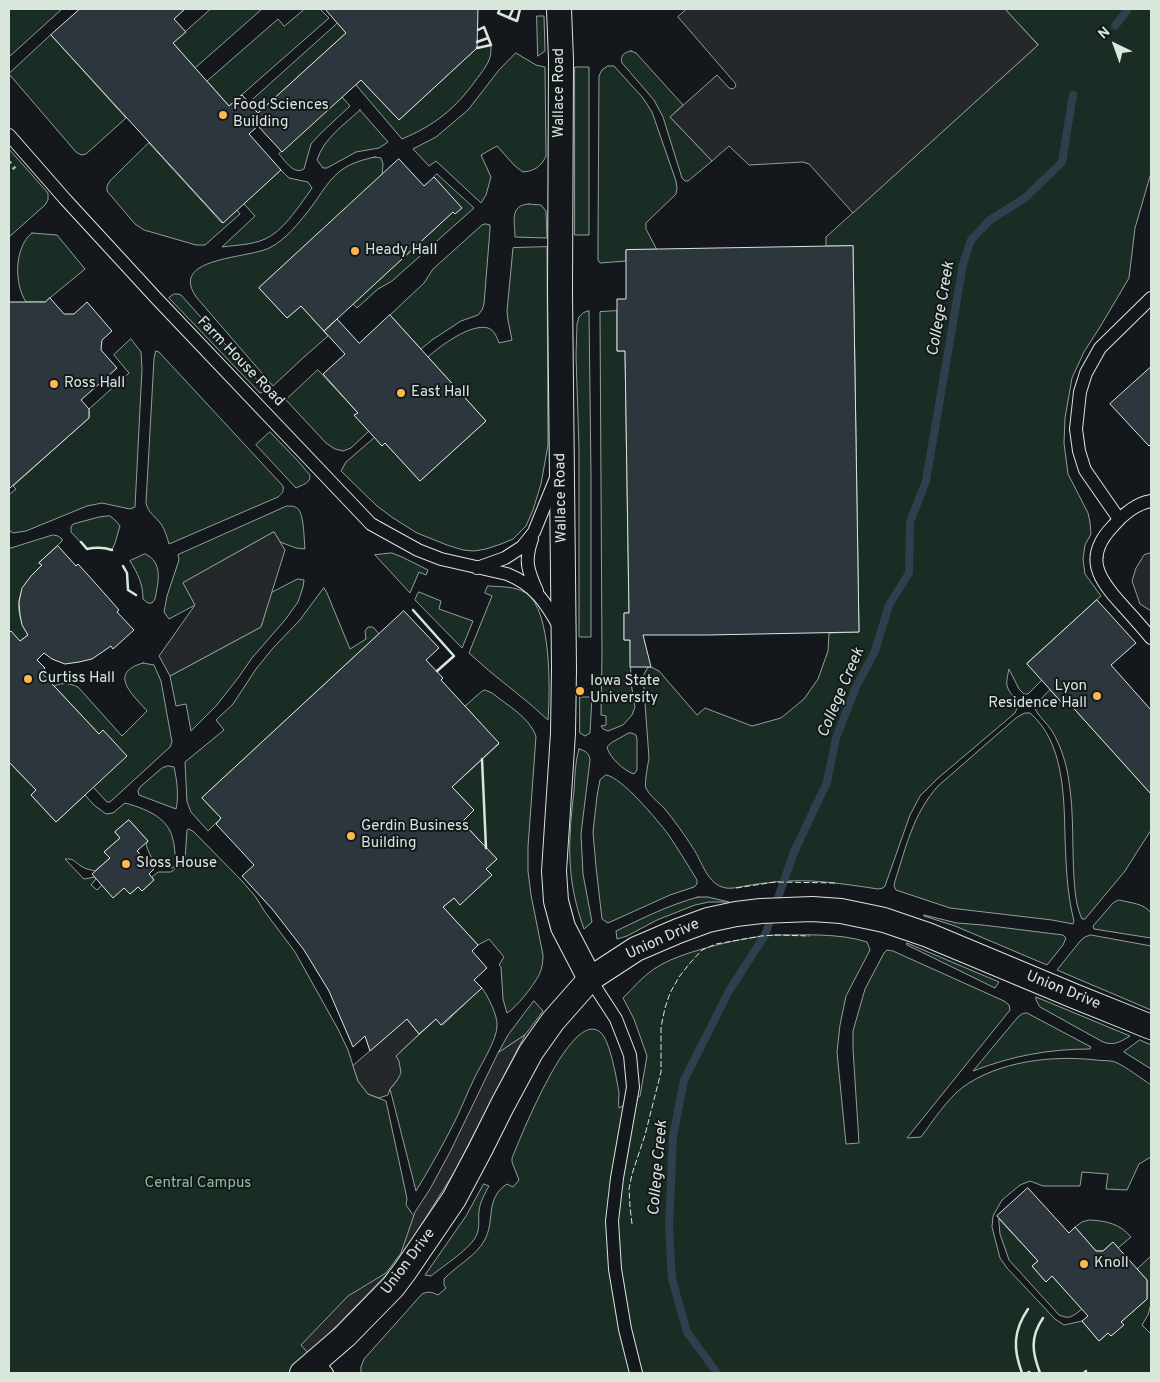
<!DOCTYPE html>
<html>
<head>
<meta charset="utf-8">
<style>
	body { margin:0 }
	#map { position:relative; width:1160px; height:1382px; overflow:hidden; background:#14181c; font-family:Overpass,sans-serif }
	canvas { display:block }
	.frame { position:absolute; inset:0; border:10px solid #d8e6dc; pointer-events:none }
	.north { position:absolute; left:1090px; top:20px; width:50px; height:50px; -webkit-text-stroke:4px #14181c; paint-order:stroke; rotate:318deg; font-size:14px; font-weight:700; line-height:20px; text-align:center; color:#d8e6dc }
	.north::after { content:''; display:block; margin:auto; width:18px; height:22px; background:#d8e6dc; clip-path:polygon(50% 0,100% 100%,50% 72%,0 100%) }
</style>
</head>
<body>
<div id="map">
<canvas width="1160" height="1382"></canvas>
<div class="frame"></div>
<div class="north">N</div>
</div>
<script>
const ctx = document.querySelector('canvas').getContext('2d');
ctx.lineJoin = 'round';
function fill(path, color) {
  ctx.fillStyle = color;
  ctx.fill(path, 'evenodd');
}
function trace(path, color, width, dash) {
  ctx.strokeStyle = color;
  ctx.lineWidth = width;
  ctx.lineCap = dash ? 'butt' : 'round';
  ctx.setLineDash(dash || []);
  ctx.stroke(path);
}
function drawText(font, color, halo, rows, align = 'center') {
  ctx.font = font + ' Overpass,sans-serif';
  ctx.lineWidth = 4;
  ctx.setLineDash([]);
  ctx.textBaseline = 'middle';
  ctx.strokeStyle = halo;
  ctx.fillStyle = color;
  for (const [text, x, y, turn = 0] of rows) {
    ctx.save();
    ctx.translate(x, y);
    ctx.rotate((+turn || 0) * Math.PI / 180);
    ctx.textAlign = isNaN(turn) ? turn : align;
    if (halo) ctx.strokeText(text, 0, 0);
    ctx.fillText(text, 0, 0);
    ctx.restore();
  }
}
const green = new Path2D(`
	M9,9H62L9,57Z
	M211,9H262L195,68L173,43Z
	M305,9H320L329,18L229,106L207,81L278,19L284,26Z
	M1005,9H1151V173L1135,228L1129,278L1100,327L1084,352L1072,378L1065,418L1064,443L1068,474L1088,513L1090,522L1091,534L1085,545L1083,559L1085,574L1101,596L1027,663L1042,680L1028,694H1024L1019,689L1009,669C1008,674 1006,681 1007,686C1011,698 1022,699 1015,713L937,779L920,796L910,815L885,886L883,888L878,889C844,884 809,878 775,882C765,883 755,884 745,886C739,887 732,889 726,888C707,885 702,861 693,848C684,834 674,820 664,808C658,802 649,795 646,788C644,784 648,764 649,758L643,676L648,667H651L659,671L697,715L705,708L752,726L781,718L804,699L818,679L828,651L829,633L859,632L853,246H826V237L1038,45Z
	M537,16H544L545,51L538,56Z
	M338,23L346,33L258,113L249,103Z
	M51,35L126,118L86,154L81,155L76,152L9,74Z
	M491,45C491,49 491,54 490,57C488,65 481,73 476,80C455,109 435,125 402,139L356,85L361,80L399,120L477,48Z
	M631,51L636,53L683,105L670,117L712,161L688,181H685L682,178L663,117L654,100L622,63C620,56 624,52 631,51Z
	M516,53L536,65L545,67L546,156C541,167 534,171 523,172L515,166L497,146L481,155L491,177L486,195L481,203L436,161L429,166L413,149L436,137L468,110L499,70Z
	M608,66H614L643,98L652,112L676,181L677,188L676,194L646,223V229L657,250H626V261L600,263L598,260V244L599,76L602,70Z
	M575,67H589V235H575Z
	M342,97L350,106L320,134L311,144L304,169C294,175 286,162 279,154Z
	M360,110L388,142L379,148L356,152L327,168H323L317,160C324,138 344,125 360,110Z
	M149,143L222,223L237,210L240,214L205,245H196L144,230L135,224L107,191V186L110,181Z
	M9,149L48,193V200L45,205L9,237Z
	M375,157L381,158L383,164L382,176L259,288L287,318L301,306L328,336L304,357L273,386L197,298C166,256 252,259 271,247C286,239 299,223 309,210C321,195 329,177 346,167C355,162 365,159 375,157Z
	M281,170L289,178L308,182L312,188L308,194C296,210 283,231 265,239C252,245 236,245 222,247L255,216L244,204Z
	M437,174L474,208L392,281L378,289L357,308L353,304L453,212L455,214L461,208L434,177Z
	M529,204L541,205L546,211L547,238L515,237C515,222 509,205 529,204Z
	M486,224L490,225V229L484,304L482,310L478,315L461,321L432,340L421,349L390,315L424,283L433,269L482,225Z
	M32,233L57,235L85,269L45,302H26C14,284 14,247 32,233Z
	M547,247L548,445L541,484L533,510L526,526L513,539L501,544L486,549L474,551L463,550L447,545L417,533L393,518L377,506L341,471L346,462L375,437L382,446L385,443L420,481L486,421L428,357C440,346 471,323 488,328C494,330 497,337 499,343L512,340L508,320L507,311L513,248Z
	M174,294H178L181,295L267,391L260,393L169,298Z
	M589,311L591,476V637H579V449L576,355L577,324L579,317L583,313Z
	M617,311V351H625L629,613H624V640H630L631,683L635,707L632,715L623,725L608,731L603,729L601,726L606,725V716L601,715L602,654L600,312Z
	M131,339L141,352L142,369L135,507L130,509L102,503L87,506L26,531L13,533L9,530V495L16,489L13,486L89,418V409L129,373L114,355Z
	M156,351L159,352L283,486C284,492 282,493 278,497L169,544C167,537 165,530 161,524C155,516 148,513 146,503L154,359Z
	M318,370L358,413L355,416L369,431L351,448L343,451L335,449L326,443L286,400Z
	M270,432L297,460L310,475C311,483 302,485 296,488L256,445Z
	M287,506C292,506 296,506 299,510C304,517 304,540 305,549L296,548L280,542L274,532L184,583L195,605L169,619L164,612L167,596L179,560L178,555Z
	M110,516L116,521L120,526L115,543L112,550C103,547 96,547 87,549L71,532V527L73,524L99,517Z
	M53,535L58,536L62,539V541L39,563L42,565C18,588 11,605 28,635L20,641L11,632L9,633V549Z
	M392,553L402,557L428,570L426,575L419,572L410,593L375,555Z
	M145,554C164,562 158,583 155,599L152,603H148L143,599C143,584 138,574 130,561Z
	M298,579L304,580L303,587L298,602L285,620L252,658L238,678L216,706L191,731L186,704L176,706L170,676L261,627L271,593Z
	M488,586C501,587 515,586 526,593C552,610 550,692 548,720C523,696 494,677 469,653L492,596L485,593Z
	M324,588L327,593L350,649L366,639L365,631L368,627H373L379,634L202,798L221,818L208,831L191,812L187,802L185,762L224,730L216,720L233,704L256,669L273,648L299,621Z
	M419,592L441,601L439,609L473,621L462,648L415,600Z
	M143,663L154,665L161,681L172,742L170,747L110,802H107L93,787L103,731L99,734L54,686C64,682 69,683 78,687L122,736L147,711C133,695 107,673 143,663Z
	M485,690L492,693C507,705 529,717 536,736L528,847V871L531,895L543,955C543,962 542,969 539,975C534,985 516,1008 507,1013L503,999L501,967L499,965L504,957L489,939L478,945L443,907L454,898L460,904L492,875L486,869L497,859L462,822L474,810L452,787L499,744L465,706L481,692Z
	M1050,690L1064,705L1068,702L1151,794V830L1125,871L1085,919H1082C1076,906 1075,892 1074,878C1072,846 1074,813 1069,782C1067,765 1061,746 1052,731C1047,723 1038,716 1034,707Z
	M580,697H592L590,733L585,736L580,733Z
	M1025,713H1030C1064,742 1064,796 1065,837C1066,865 1067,894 1074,921L1073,924L1052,920L950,908L896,890L894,886L895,881C906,847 913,814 938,786L1016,718Z
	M629,733H632L636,735L637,739V770L634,774C624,771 609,757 607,747L611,743Z
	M579,749C586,751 589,753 590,760L581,834L583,874L592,922L584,929C566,879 568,842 574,791C575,777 575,762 579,749Z
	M9,762L36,790L31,795L56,822L85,795L94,805L106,814L113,813L125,803C143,808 166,816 172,836C175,845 175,855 176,864L173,868C169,867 164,868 160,866C152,862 148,851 146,844L148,841L129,820L115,832L120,838L104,852L110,858L95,871C91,870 85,869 81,866C75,862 73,858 65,859L84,879L95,877L96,879L91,885L97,890L102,885L124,888L130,894L138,887L142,891L154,880L152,877L158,872H171L185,860L187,830L189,829L194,832L242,881L255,896L265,912L295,952L338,1029L348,1050L358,1081L368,1094L386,1101L405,1189L407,1199L406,1205L429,1237L302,1373H9Z
	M168,766L174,767C177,780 179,797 176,809L139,795L138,791L140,787L162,768Z
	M606,775C621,776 658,821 668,834C678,849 688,865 697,880V884L694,887L670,895L608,923L602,919L596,867L593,832L597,796L600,780Z
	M698,897H708L729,902H709L695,905L657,920L627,936L617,939L616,931C643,918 669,905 698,897Z
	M1119,900C1130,903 1144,903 1151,913V938L1094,929L1093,926L1113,903Z
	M924,915L957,923L983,925L1063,935L1066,938L1063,945L1047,965L955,926L924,916Z
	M776,935C806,935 839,933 867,942L870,950L846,996L840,1025L837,1052L846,1144L859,1143L853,1049V1031L865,989L884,953L887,950L893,951L1004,1001L1009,1005L1010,1010L907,1138L921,1137C933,1121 947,1099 963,1087C999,1061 1053,1055 1096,1060C1102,1061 1110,1060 1115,1062C1125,1066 1142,1079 1151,1085V1157L1139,1164L1127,1190L1106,1189L1108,1174L1082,1172L1080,1186H1043L1030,1181L1020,1185L1002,1200L993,1216L992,1227L1000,1258L1007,1268L1055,1319L1064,1325L1082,1321L1099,1341L1108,1333L1111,1336L1123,1325L1121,1322L1147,1299V1280L1137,1269L1151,1256V1304L1148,1315L1142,1325L1151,1334V1373H361V1367L364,1359L422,1294C428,1291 432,1292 438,1295L446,1288L444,1285V1279C456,1266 476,1256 484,1241C496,1221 484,1199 507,1184L513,1187L519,1180L512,1162V1158C520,1139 571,1008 600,1032C610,1039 617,1081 619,1093C619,1098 618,1104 619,1108L640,1096L647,1056L634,1019L623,998C633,988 642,977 654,969C664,962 677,957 689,953C718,944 746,937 776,935Z
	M1091,935L1151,946V1010L1057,970L1081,940L1085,937Z
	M907,943L999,982L995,988L907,945Z
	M482,988C488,996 498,1016 497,1026C497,1040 480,1066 474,1079C467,1093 462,1107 455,1121C443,1145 430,1168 416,1191L390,1089C402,1076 401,1073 396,1056L436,1019L442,1025Z
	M1036,997L1130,1036C1120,1042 1114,1046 1103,1042L1040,1007L1037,1002Z
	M534,1001L543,1011L525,1035L498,1053L508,1035Z
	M1027,1013L1091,1047L1090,1049C1048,1049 1012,1056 973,1071L1018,1017L1022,1014Z
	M1140,1040L1151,1045V1069L1124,1052Z
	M484,1184L489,1186C485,1193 480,1202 479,1211C478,1219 480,1226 477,1234C472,1248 443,1266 431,1276L425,1275L466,1216Z
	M999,1219L1038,1261L1032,1266L1046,1282L1052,1276L1082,1309C1073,1316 1070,1320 1059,1315L1009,1260L1000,1234Z
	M1090,1220C1107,1221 1120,1224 1131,1237L1118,1248L1113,1242L1103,1251H1096L1075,1227L1082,1222Z`);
const parking = new Path2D(`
	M687,9H1005L1038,45L853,213L809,164L803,162L749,165L729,146L712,161L670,117L717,75L729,88L733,89L736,86L735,83L678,17Z
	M274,532L285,550L261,627L170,676L159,656L195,605L183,583Z
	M1151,553V611L1140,604L1132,581L1136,568L1144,555Z
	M407,1019L419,1034L396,1056L399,1061L401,1073L398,1079L390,1089L388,1095L379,1098L368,1094L358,1081L353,1066Z
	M525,1035L455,1171L403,1254L387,1274L357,1305L309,1354L301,1345L348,1296L386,1273L401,1253L415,1212L430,1189L450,1152L498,1053Z`);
const stream = new Path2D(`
	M1115,26L1128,9
	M717,1373L687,1332L672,1279L669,1228L673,1137L684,1080L729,991L765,935L794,852L827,782L836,738L856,687L875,651L889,605L909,573L910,522L926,481L963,264L971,240L990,220L1025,198L1062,162L1073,95`);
const building = new Path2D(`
	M80,9H185L174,19L186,32L173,43L229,106L242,95L258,113L346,33L325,9H478L477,48L399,120L361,80L282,152L258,126L249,134L281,170L223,223L51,35Z
	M399,159L424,186L434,177L462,208L455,214L453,212L324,331L301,306L287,318L259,288Z
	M853,246L859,632L707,635H643L651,667H630V640H624V613H629L625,351H617V299H626V250Z
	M50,298L64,314H74L87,302L112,331L102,340L101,350L117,368L81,400L89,409V418L10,488H9V302H45Z
	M390,315L486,421L420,481L385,443L382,446L354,415L358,413L323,374L345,354L324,331L337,319L359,343Z
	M1151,367V444L1149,446L1110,404Z
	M58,546L76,566L78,564L97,585L119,610L117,612L134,630L113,649L111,646L92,659L79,662L65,664L52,659L44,653L37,660L45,668L41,672L54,686L99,734L103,730L127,756L56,822L31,795L36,790L9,762V633L11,631L20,641L28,635L22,625L20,615L19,602L22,588L31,576L42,565L39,563Z
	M1097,600L1136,643L1111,665L1151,710V794L1068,702L1064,705L1027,664Z
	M404,611L439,648L426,660L443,678L441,680L499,743L452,787L474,810L462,822L497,859L486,869L492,875L460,905L454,898L443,907L478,945L472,951L487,968L474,980L482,988L441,1025L436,1019L419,1034L407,1019L370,1051L365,1036L353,1047L329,991L304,950L273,910L242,876L254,865L216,824L221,818L202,798Z
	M129,820L148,841L137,851L154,869L149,874L154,880L142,891L138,887L130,894L124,888L113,898L92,874L110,858L104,852L120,838L115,832Z
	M1028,1188L1069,1233L1075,1227L1096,1251H1103L1113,1242L1147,1280V1299L1121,1322L1124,1325L1111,1336L1108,1333L1099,1341L1082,1321L1088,1316L1052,1276L1046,1282L1032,1266L1038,1261L997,1216Z`);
const lane = new Path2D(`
	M9,135L65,199L157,299L371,524L418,550L441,559L507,574C535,585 546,603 560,628
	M1151,501C1137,503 1122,515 1113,526C1083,557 1098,579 1123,606C1132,616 1142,627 1151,638
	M1119,519L1085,470L1079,451L1076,429L1080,392L1086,373L1100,348L1151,298
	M532,539C524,561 528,571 537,591
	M477,568L505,558L522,547L534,532L556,478
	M590,979L616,1019L630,1055L633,1087L617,1178L612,1221L615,1269L625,1329L636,1373
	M317,1361L327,1373`);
const street = new Path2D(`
	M559,9L561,60L560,291L564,669L563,733L554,871L556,901L563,927L590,979
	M302,1373L345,1336L393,1287L405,1271L454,1199L480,1150L503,1104L531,1052L553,1021L590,979L636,949L678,931L708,920L736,914L761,911L812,909L841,911L870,917L884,920L928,935L1074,996L1151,1027`);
const hedge = new Path2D(`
	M9,162L15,169`);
const fence = new Path2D(`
	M736,888L775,882L835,883
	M632,1224L630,1207L629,1189L632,1174L645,1135L661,1072V1027L665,1008L670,993L679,977L690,963L702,950L716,944L761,936L776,935L810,936`);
const wall = new Path2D(`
	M500,9L498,13L517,21L520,9
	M509,18L513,9
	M477,42L488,38
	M477,48L491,45L484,27L478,30
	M81,542L87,549C96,547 103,547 112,550
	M123,566L127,573L128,590L136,595
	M413,610L454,656L437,671
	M482,759L486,848
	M1022,1373C1013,1349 1013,1331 1028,1309
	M1027,1373L1029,1372L1030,1373
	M1040,1373C1032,1352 1030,1337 1043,1318
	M1084,1373L1086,1371`);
const markers = [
	[223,115,5,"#ffb74d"],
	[355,251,5,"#ffb74d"],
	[54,384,5,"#ffb74d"],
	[401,393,5,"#ffb74d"],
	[28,679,5,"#ffb74d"],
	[580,691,5,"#ffb74d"],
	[1097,696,5,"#ffb74d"],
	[351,836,5,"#ffb74d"],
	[126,864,5,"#ffb74d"],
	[1084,1264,5,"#ffb74d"]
];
const streetNames = [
	["Wallace Road",560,93,-90],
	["Farm House Road",240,362,46],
	["Wallace Road",562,498,-91],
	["Union Drive",663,940,-24],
	["Union Drive",1063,991,22],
	["Union Drive",409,1262,-53]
];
const poiNames = [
	["Food Sciences",233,106],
	["Building",233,123],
	["Heady Hall",365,251],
	["Ross Hall",64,384],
	["East Hall",411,393],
	["Curtiss Hall",38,679],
	["Iowa State",590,682],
	["University",590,699],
	["Lyon",1087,687,"right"],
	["Residence Hall",1087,704,"right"],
	["Gerdin Business",361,827],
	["Building",361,844],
	["Sloss House",136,864],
	["Knoll",1094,1264]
];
const parkNames = [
	["Central Campus",198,1184]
];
const waterNames = [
	["College Creek",942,309,-80],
	["College Creek",842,693,-67],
	["College Creek",659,1168,-85]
];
fill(green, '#1a2d24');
trace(green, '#939e99', 1);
fill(parking, '#24282b');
trace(parking, '#939e99', 1);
trace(stream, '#2f3f4d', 8);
fill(building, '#2c363c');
trace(building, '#d8e6dc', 1);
trace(lane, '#d8e6dc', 14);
trace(street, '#d8e6dc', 26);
trace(lane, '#14181c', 12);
trace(street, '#14181c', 24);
trace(hedge, '#8ac095', 4, [2.5, 4]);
trace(fence, '#d8e6dc', 1, [6, 2.5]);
trace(wall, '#d8e6dc', 2.5);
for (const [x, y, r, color] of markers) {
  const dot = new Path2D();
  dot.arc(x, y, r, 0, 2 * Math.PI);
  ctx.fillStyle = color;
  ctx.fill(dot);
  trace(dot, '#14181c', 2);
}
drawText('15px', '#d8e6dc', '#14181c', streetNames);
drawText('15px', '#d8e6dc', '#14181c', poiNames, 'left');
drawText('15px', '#8ac095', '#14181c', parkNames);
drawText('italic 16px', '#d8e6dc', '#14181c', waterNames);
</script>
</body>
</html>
